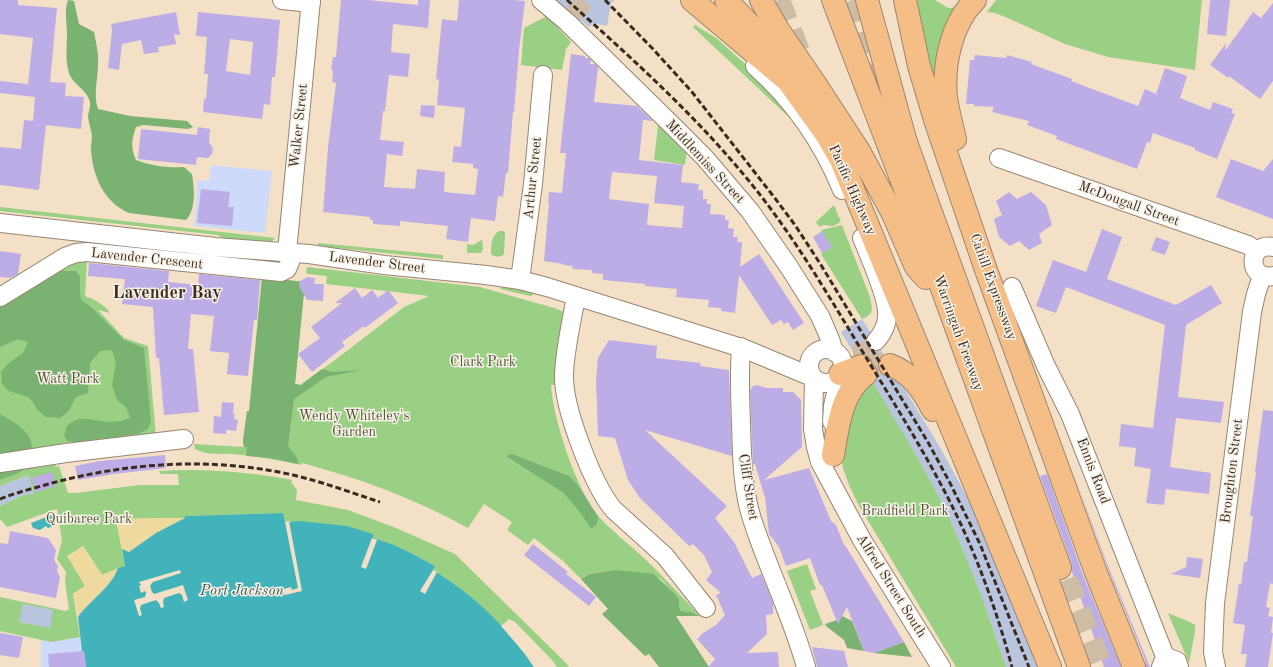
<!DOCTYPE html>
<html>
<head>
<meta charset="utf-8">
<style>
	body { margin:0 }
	canvas { display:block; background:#f4e0c6 }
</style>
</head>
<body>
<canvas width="1273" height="667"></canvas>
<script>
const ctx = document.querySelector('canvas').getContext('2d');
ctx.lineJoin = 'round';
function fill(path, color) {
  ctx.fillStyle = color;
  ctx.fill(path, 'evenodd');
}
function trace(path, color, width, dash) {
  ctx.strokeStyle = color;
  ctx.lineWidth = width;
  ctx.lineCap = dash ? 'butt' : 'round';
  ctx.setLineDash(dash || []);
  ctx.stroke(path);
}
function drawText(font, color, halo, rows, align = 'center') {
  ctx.font = font + ' "Old Standard TT",serif';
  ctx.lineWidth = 3;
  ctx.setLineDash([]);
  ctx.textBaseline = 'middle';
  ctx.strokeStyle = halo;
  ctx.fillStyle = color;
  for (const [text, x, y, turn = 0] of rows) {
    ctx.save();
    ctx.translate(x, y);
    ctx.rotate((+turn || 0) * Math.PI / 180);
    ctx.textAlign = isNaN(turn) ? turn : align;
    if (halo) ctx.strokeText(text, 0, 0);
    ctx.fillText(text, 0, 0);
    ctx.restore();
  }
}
const built = new Path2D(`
	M211,165L272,171L265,233L194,226L198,180L209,181Z
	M80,637L82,651H84L86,667H41V640L51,642Z`);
const industrial = new Path2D(`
	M555,0H614L611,3L607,26L593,23L589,27Z
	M862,319L941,449L967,497L1011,597L1037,667H1006L983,600L964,552L946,510L924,469L841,332Z
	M30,475L34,494L24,495L0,506V486Z
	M23,604L54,610L50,628L19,622Z`);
const green = new Path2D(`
	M917,0H935L948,8H952L962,0L938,77L933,78L920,21Z
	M996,0H1202L1195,70L1108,57L1065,44L1010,19L995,13L987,12Z
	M547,16L571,42L566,49L562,70L521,65L524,28Z
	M695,25L716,38L771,87L793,121L693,27Z
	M659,117L687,147L685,165L654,160Z
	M834,205L841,222L833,226L824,225L819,227L816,222Z
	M0,207L275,238L272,241L265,242L224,239L218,235L0,211Z
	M842,225L870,297C872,309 875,314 862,319L821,254L832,247L821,230Z
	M499,231H504L505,233L504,254C501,258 494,257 491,254C491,245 491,236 499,231Z
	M482,240L483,249L481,253H467V244L473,245Z
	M318,243L443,255V259L318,246Z
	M87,261L85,296C95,300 104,304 110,313L98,310L124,338L148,346L156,437L52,450L56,467L59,466L68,493H76L140,485H179L178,474H161L159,471C204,468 249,472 293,480L291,482L297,490L296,500L348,510L396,528L455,554L566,663L569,667H557L553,661L515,622L509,619L501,626C478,603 461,586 433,570L435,566L411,553L392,544L372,538L373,534L289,521L285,522L283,513L185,516V518L123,519L117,525L125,566L102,575L83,546L85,586L73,594L80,637L51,642L0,631V597L66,611L69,609L65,582L66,572L57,559L62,541L57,509L7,527L0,519V506L24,495L34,494L29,475L0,486V288L58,265ZM23,604L53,610L50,628L19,622Z
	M307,267L480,287L554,308L564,312L555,385H551C553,420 577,492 600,518C613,532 629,544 643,557C663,576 681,596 700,616L691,612L681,611L679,607V599L660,578L615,570L590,574L581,579L563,561L534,538L528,545L507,530L512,522L484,504L468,528C416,499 359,478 302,463L301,465C278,460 256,456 232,454C218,453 209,456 195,449L194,444L244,447L243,441L247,411H249L305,282L295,384L300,385L335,360L404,307L429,296L326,284L327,276L308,274L306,273Z
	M507,285L533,292V295L530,296L500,289Z
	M871,379L924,469L946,510L964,552L983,600L1006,667H956L858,504L849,485L843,468L841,456L848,403Z
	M807,564L816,589L810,591L823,625L810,630L787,571Z
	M1168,613L1190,622L1195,625V632L1189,663Z`);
const forest = new Path2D(`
	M68,0L74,1L79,24L94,32C96,43 99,54 98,64C98,80 93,94 98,109L130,116L187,121L193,127L188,129L143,125L136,127C132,139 130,147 136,160C152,166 167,168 184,167L192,174C194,188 197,208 186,220L129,213C103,202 92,174 91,148C91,144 92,140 92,136C91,129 89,124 88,117C88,113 91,107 90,102C87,89 73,85 69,73C65,61 67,46 67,33C67,22 64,11 68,0Z
	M55,268L66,271H76L80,277V291L81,300L90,306L124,340L144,348L151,421L148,429L138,434L77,442L67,441L64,435C65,433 66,428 67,426C78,414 95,421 108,422C116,422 123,421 130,418L126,407L117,400L112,385L116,363L112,350L100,351L90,363L88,393L76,397L68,412L60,418L46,417L37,410L33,402L28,397L9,391L2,384L1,372L9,363L23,353L28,342L18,339L0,347V300Z
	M262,277L305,282L295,384L301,385L322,369L332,372L361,370L326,377L294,399L288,446C292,452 298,456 298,464L271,458L246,456L247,447H244L243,441L247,411H249Z
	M0,414C15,423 37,433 31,454C30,457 30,463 27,466C21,474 9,476 0,480Z
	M512,454L569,476L578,485L598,517L597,524L591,529L582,515L564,493L506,456Z
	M615,570L654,574L674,593L679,599V607L681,611L691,612L700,616H676L709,667H659L649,654L645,656L602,614L608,609L581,579L590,574Z
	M842,616L852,621L864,651L847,648L844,640L826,626L825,624L840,619Z
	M904,642L912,657L874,653Z`);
const sand = new Path2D(`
	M159,518H185L156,533L129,552L122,549L117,524L123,519Z
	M83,546L102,575L118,568C111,588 90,600 78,617L73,594L85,586L67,556Z`);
const water = new Path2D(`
	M283,513L285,522L300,521L347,526L373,534V538L392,544L411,553L435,566L433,570C473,594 508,628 534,667H86L84,651H82L78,617C90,600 111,588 118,568L125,566L122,549L129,552L156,533L185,518V516Z
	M52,515L56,525L48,528L46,526L40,530L33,528L31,523Z`);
const pier = new Path2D(`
	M289,521L302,591L285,595L284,589L291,587L292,590L298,588L285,522Z
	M372,538L377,540L366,569L361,567Z
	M180,570L181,573L153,582L150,586L152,592L154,594L183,585L188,600L184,602L182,595L179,593L164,598L163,602L164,607L161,608L159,603L156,600L141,605L140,609L142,615L139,616L134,600L145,597L146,593L145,591L141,593L139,586L141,585L139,582Z
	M433,570L437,572L425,594L420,591Z
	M502,625L527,653L536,667H534L526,655L501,626Z`);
const building = new Path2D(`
	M0,0H18V5L57,8L50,82L66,83L65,96L84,97L81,129L46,125L39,190L0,185V147L21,149L24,120L33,121L35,97L0,93V81L28,84L33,38L0,34Z
	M341,0H368L418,5V0H430L428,28L393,24L391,52L410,54L408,77L389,75L385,111H383L380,140L404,142L402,156L387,154L384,187L415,189L417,169L445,172L444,192L475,195L478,169L473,168V164L452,162L454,146L461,147L465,108L437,105L439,80L436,79L442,19L457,21L459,0H513L525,1L519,50L514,112H513L508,173H506L503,197L498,196L495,221L471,218L468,242L446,239L448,226L400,221V226L373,224V220H370V217L323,212L328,147L336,83L332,82L333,70H331L333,57H336Z
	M1210,0H1230L1226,36L1207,34Z
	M1273,3V81L1260,99L1229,76L1228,78L1210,65L1226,43L1225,51L1253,12L1261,18Z
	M176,12L180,35L174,34L176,44L158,47L159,52L144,54L141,40L122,44L119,70L108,68L112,30L111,24Z
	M198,12L280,20L275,77H272L270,105L264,104L262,119L203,112L204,99H206L208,74H204L207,37L196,36ZM230,39L253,42L250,75L226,71Z
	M571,54L585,56V58H589L591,60L590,64H595L598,67L594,102L637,106L653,121L643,120L639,160L683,165L681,182L699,184L698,190H703V199H707V204H711L710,214L725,215V220H729L728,228L734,229L733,237H738L737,242H742L740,267L759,254L804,323L793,330L788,322L784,324L781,320L772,325L739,275L735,313L721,311V308L708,307L709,300L676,297L677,289L645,286V284L603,280V274L592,273V270L572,269L573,266L563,265V264L544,261L549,203H548L549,192L562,193L566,153H560ZM612,172L657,176L654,203L684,206L682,228L647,225L649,204L609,199Z
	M975,55L1006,58L1007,55L1032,62L1031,64L1072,79L1071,81L1138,106L1145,89L1156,94L1165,68L1187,76L1180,98L1210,110L1213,102L1233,109L1231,113L1235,114L1217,159L1195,150V148L1153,133L1150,143L1147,142L1137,169L1056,139L1057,136L1027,125L1029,121L992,112L994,107L974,106V104H966L970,60H974Z
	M421,105L435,106L434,118L420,116Z
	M198,127L210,129L209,143L213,148L212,154L208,158L197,157L196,165L138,159L141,129L197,135Z
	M1231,159L1263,171L1273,159V219L1216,197Z
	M201,189L230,192L228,207H234L232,226L197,223Z
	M1009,192L1017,199L1031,192L1046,205L1052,225L1039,234L1042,243L1029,250L1019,241L1010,246L999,237L994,219L1002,215L996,201Z
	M1102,229L1122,237L1107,279L1176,305L1211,285L1222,303L1186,325L1178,397L1224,402L1221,423L1176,418L1170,467L1211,473L1209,494L1166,489L1164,505L1146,503L1151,469L1134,466L1136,448L1119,446L1121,424L1153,428L1165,325L1066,287L1056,313L1036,306L1053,260L1086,272Z
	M822,231L832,247L822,253L813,237Z
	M1156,237L1170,242L1165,255L1151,250Z
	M0,251L21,254L18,274L10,278L0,277Z
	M89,263L169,271L168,282L198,285L199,274L260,280L257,320H254L248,376L227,374L229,353L210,351L214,316L191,314L188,349H193L199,412L164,415L159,358H156L153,307L122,304L125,279L88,276Z
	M307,277L315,278L314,284H324L323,301L307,300L299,286L300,281Z
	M355,288L362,298L372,290L378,298L388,290L398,303L365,328L364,326L342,342L345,346L312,372L298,354L320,338L311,327L342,303H335Z
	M609,340L657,346L656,358L701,363L700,366L729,370L732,456L645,430L727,506L715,518L734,542L752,578L761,574L773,603V614L766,615L767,634L747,653L777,652V653H778L779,667H708L715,659L697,639L703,633L716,625L725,615L716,595L721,593L706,580L712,572L704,555L693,544L689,546L639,497L628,480L615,438L598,436L596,380L598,358Z
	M757,385L766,388H783V392H793L801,400L802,447L764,480L809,468L831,521L836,525L844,545H845L904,642L874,653L864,651L847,607L838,624L822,585H820L810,558L786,566L779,547L769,534L765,498L755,464H753L750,391L753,386Z
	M222,402L234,403L233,414H235L234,419L238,420L236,431L226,430V434L213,433L214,416L221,417Z
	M1263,410L1273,411V584L1270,583L1266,607L1270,608L1268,616L1273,617L1271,633H1273L1268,667H1245L1247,654H1241L1245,625L1233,623L1239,584L1241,585L1244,562H1247L1253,516H1250L1256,472H1255Z
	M165,455L166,468L114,474L78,480L75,466L100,461Z
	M1070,464L1108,566L1150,667H1146V662L1107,566Z
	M52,472L56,486L36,492L32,478Z
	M1047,474L1083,575L1121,667H1104L1072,572V564L1040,476Z
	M10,531L48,538L56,550L54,560L58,566L57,571L60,577L56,598L0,587V543L8,544Z
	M533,544L568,572L566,574L596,597L589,606L524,555Z
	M1187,557L1203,559L1200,578L1171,574L1186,567Z
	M0,633L23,637L19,658L0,655Z
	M812,647L844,651L848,667H817Z
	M84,651L86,667H49L48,654Z`);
const minorTunnel = new Path2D(`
	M573,15L587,0
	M853,353C862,353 870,348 876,341`);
const highwayTunnel = new Path2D(`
	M779,0L800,54
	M853,0L885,112
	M861,366L873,363L890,365
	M1054,549L1102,667`);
const minor = new Path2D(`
	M282,0L311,3
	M541,0L567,22L677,130L705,158L750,211L789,267L820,316L830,339L834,352
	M755,66C793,100 823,143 842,190
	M999,158L1248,245L1257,251
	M0,223L215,247L309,254L384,265L486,275L520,280L547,287L745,349L812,377
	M862,238C869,255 889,300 887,316C887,326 882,334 876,341
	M1273,276C1247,281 1247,242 1273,247
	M520,280L533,184L543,75
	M1012,287L1046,366L1070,414L1166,659
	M576,296C572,320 564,353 564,377C564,409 593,486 614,510L665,556L706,608
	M0,297L65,257L76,253L87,252L281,272L287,269L290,262L287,252L311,0
	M741,347C739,372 740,397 741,423C742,455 742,488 752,519C768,569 792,616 806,667
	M809 366a17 17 0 1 1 34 0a17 17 0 1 1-34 0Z
	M814,378L813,429L816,447L820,462L862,540L941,667
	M832,422L833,406L840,376
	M0,463L66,453L184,439
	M1161,667L1164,660L1169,658L1177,661L1179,667
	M1216,667L1213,652L1215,603L1252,312L1256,294L1262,276`);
const highway = new Path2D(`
	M692,0L788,81L826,134L841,160L1050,667
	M726,0L758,33L777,54L784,73
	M761,0L779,31L816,85L859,151L893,214L916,267L926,278
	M833,0L923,236L1079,667
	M867,0L905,139L924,193L1060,568
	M905,0L919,66L936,123L986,270L1095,570L1134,667
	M955,139C952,125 948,112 946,97C943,65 951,24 975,0
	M890,365C912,373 923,391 933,410
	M840,374L861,366
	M833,455C838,427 841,392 866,374`);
const rail = new Path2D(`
	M567,0C628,55 691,111 744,175C787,226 821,283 856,341C887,392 919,442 947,496C975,550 996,608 1012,667
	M605,0L653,49L692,92L774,197L795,225L821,265L929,444L950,483L980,544L1029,667
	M0,499C17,492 35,488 52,483C131,462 214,457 293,475C323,482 352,493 380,502`);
const streetNames = [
	["Walker Street",299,126,-84],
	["Middlemiss Street",705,162,47],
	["Arthur Street",533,178,-84],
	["Pacific Highway",852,190,66],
	["McDougall Street",1129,204,20],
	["Lavender Crescent",147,259,6],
	["Lavender Street",377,263,7],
	["Cahill Expressway",993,287,70],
	["Warringah Freeway",958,333,70],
	["Ennis Road",1093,471,69],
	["Broughton Street",1232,471,-83],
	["Cliff Street",748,487,81],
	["Alfred Street South",891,586,58]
];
const parkNames = [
	["Clark Park",483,362],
	["Watt Park",68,379],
	["Wendy Whiteley's",354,416],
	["Garden",354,432],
	["Bradfield Park",905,511],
	["Quibaree Park",89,519]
];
const waterNames = [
	["Port Jackson",242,591]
];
const districtNames = [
	["Lavender Bay",167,293]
];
fill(built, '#cedafa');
fill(industrial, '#b9c4de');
fill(green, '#99d083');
fill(forest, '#7ab271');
fill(sand, '#eeda9e');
fill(water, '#43b3bb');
fill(pier, '#f4e0c6');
fill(building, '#bdade6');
trace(minorTunnel, '#cfbca4', 18, [18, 9]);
trace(highwayTunnel, '#cfbca4', 22, [22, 11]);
trace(minor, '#988572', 20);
trace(highway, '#988572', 24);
trace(minor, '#fff', 18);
trace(highway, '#f6be87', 22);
trace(rail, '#3b2a1e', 3, [6, 3]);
drawText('14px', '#3b2a1e', '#f7f3e8', streetNames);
drawText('14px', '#525437', '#f7f3e8', parkNames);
drawText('italic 15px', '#3e5a55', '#f7f3e8', waterNames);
drawText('bold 18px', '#3b2a1e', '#f7f3e8', districtNames);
</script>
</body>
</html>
